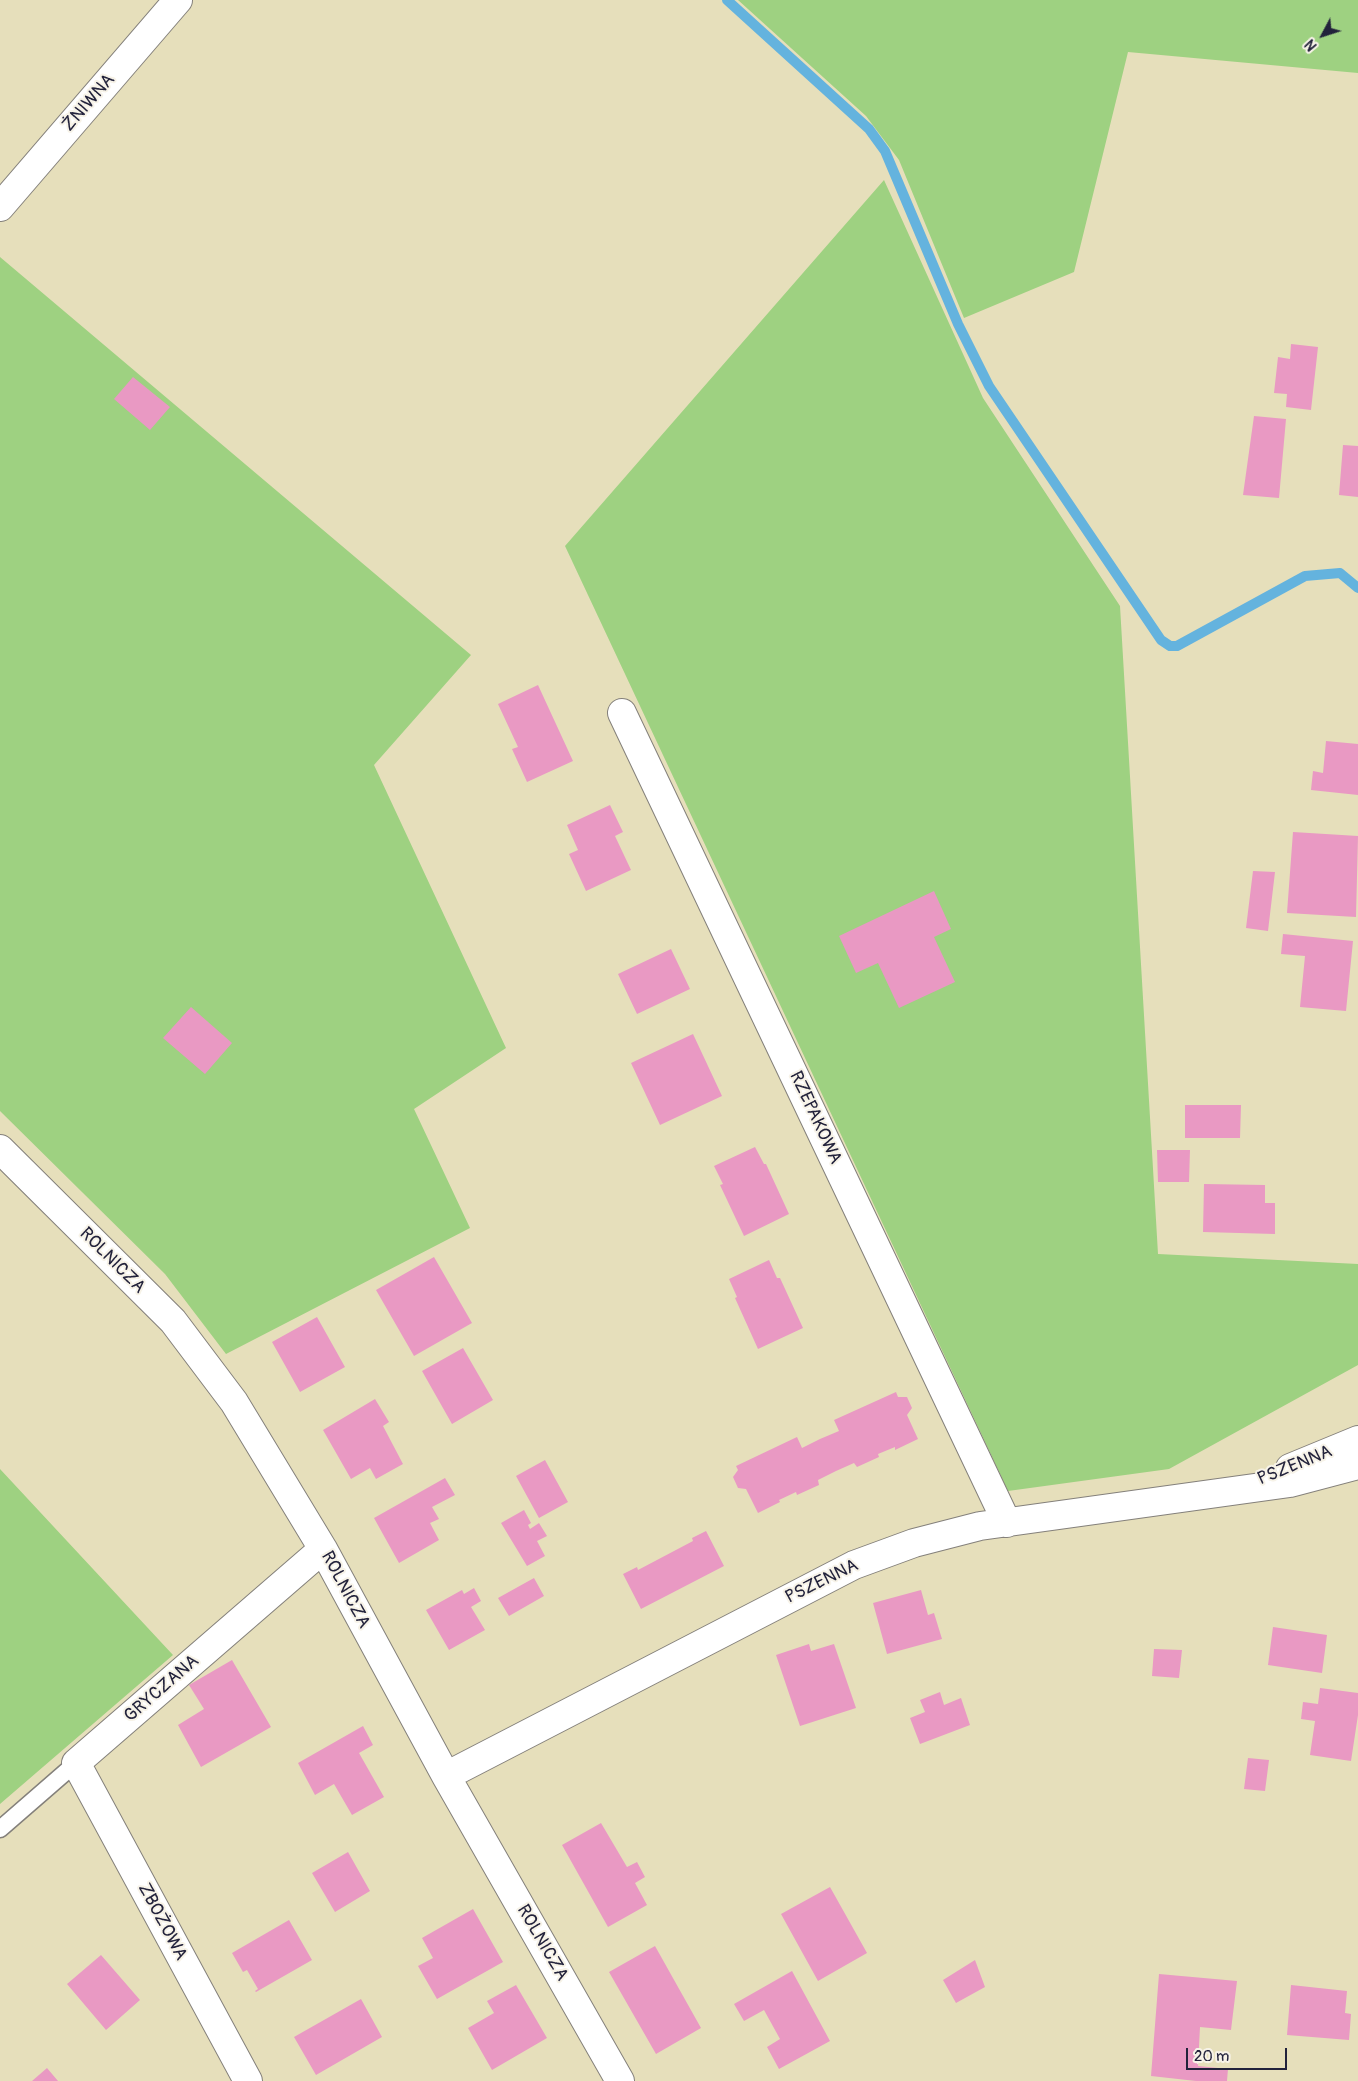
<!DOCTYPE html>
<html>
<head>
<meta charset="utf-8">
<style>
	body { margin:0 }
	#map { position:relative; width:1358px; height:2081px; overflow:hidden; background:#e6dfbb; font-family:Pangolin,sans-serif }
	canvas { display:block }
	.north { position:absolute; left:1298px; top:10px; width:50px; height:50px; -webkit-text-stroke:4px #f7f3e8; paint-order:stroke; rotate:230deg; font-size:14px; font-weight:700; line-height:20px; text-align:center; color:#22223b }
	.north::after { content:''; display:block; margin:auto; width:18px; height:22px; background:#22223b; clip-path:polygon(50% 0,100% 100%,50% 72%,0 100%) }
	.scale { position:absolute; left:1186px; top:2048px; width:101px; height:22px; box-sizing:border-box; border:2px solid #22223b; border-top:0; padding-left:6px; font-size:15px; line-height:18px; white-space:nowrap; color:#22223b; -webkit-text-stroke:4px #f7f3e8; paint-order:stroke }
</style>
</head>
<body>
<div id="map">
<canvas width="1358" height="2081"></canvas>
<div class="north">N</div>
<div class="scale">20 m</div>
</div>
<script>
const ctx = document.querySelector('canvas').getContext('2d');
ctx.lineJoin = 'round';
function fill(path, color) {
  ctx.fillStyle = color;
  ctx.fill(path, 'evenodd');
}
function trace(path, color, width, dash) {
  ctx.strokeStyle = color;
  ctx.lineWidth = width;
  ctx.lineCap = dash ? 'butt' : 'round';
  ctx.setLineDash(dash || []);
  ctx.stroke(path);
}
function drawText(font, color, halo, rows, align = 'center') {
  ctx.font = font + ' Pangolin,sans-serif';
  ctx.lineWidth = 4;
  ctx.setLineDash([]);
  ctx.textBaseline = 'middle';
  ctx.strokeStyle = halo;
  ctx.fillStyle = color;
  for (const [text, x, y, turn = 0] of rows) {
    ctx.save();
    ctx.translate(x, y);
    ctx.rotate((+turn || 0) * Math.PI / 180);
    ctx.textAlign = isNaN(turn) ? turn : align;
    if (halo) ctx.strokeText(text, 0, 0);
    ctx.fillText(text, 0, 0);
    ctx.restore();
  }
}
const green = new Path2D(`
	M738,0H1358V73L1128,52L1074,272L964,318L899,160L866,116Z
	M884,180L983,398L1120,606L1158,1254L1358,1264V1365L1169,1469L1008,1491L565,546Z
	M0,257L471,655L374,765L506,1048L414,1109L470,1228L226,1354L165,1274L0,1111Z
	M0,1469L173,1655L0,1804Z`);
const stream = new Path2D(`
	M727,0L869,129L885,151L958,324L989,386L1161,640L1170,646H1177L1305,576L1340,573L1358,588`);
const building = new Path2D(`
	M1291,344L1318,347L1311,410L1286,407L1287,394L1274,393L1278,357L1290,359Z
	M133,377L170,407L150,430L114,399Z
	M1254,416L1286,419L1279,498L1243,495Z
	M1343,445L1358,446V497L1339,495Z
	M538,685L573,761L527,782L512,749L518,747L498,704Z
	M1326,741L1358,744V795L1311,790L1313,771L1323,773Z
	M610,805L623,832L615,836L631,870L586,891L569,854L578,850L567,825Z
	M1293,832L1358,836L1356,917L1287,913Z
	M1253,871L1275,872L1268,931L1246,928Z
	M934,891L951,929L934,937L955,982L899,1008L878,963L856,973L839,936Z
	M1283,934L1353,941L1346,1011L1300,1007L1305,956L1281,954Z
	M671,949L690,989L637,1014L618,974Z
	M191,1007L232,1043L205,1074L163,1038Z
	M693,1034L722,1096L660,1125L631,1063Z
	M1185,1105H1241L1240,1138H1185Z
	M755,1147L764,1164H766L789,1214L744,1236L720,1185L723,1184L714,1166Z
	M1157,1150H1190L1189,1182H1158Z
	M1204,1184L1265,1185V1203H1275V1234L1203,1232Z
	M434,1257L472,1323L414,1356L376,1290Z
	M769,1260L777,1278H780L803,1328L758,1349L735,1298L737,1297L729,1279Z
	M317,1317L345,1367L300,1392L272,1342Z
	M463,1348L493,1400L452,1424L422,1371Z
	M896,1392L898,1397H907L912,1408L907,1415L918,1439L895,1450V1447L878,1454L879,1457L857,1467L854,1463L836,1471L818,1480L819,1485L797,1495L796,1492L779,1500L780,1502L758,1513L746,1489L738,1488L733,1477L738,1470L736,1466L797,1437L802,1448L820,1439L839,1431L834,1420Z
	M375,1399L389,1422L383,1426L403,1464L376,1479L370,1468L351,1479L323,1430Z
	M545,1460L568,1502L539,1518L516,1476Z
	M445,1478L455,1495L432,1507L439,1519L430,1523L439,1540L399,1563L374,1518Z
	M524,1510L531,1523L528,1525L530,1529L539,1523L547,1536L537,1541L545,1556L527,1566L501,1523Z
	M706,1531L724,1566L641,1609L623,1574L637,1567L638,1570L693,1541L692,1538Z
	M534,1578L544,1596L509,1616L498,1598Z
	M474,1588L481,1601L471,1607L485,1630L449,1650L426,1610L462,1590L464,1594Z
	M921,1590L928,1615L934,1613L942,1639L887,1654L873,1603Z
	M1273,1627L1327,1635L1322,1673L1268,1665Z
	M809,1644L811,1651L834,1644L856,1708L800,1726L776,1655Z
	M1154,1649L1182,1650L1179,1678L1152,1676Z
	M232,1660L271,1727L201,1767L178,1725L204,1709L189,1685Z
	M1320,1688L1358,1693V1715L1351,1761L1310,1755L1315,1721L1301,1719L1303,1702L1318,1704Z
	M940,1692L944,1705L961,1698L970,1725L920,1744L910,1718L925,1712L920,1700Z
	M363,1726L373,1745L359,1753L384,1797L352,1815L334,1784L315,1795L298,1763Z
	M1248,1758L1269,1760L1265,1791L1244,1789Z
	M601,1823L627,1867L637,1862L645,1877L635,1883L647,1905L608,1927L562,1845Z
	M348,1852L370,1891L335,1912L312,1873Z
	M830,1887L867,1953L818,1981L781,1914Z
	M473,1909L503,1962L437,1999L418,1966L433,1958L422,1938Z
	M289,1920L312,1960L256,1992L255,1991L258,1989L247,1970L243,1972L232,1953Z
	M655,1946L701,2028L656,2054L609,1972Z
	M101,1955L140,2000L106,2030L67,1984Z
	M975,1960L985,1987L956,2003L943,1980Z
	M792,1971L830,2041L779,2069L767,2047L780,2039L764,2010L744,2021L734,2004Z
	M1159,1974L1237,1981L1231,2030L1200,2027L1198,2066L1228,2069L1227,2081H1196L1151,2076Z
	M516,1985L547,2038L492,2070L468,2028L494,2013L487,2001Z
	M1291,1985L1347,1991L1345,2013L1351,2014L1349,2040L1287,2035Z
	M361,1999L382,2037L316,2075L294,2037Z
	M47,2068L58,2081H32Z`);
const lane = new Path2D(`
	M0,1829L76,1763`);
const street = new Path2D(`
	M0,207L178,0
	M622,713L1007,1523
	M0,1149L173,1321L234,1402L323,1549L446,1776L620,2081
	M1290,1468L1358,1440
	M446,1776L854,1565L914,1543L980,1526L1290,1483L1358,1465
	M248,2081L76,1763L323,1549`);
const streetNames = [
	["ŻNIWNA",89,103,-49],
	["RZEPAKOWA",815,1118,65],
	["ROLNICZA",112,1261,45],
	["PSZENNA",1295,1466,-22],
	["PSZENNA",822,1582,-26],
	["ROLNICZA",345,1590,62],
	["GRYCZANA",162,1689,-41],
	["ZBOŻOWA",162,1922,62],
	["ROLNICZA",542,1943,60]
];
fill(green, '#9ed181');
trace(stream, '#64b3de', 10);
fill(building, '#e999c3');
trace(lane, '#84807b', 19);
trace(street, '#84807b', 30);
trace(lane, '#fff', 16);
trace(street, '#fff', 28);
drawText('18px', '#22223b', '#f7f3e8', streetNames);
</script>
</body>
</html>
